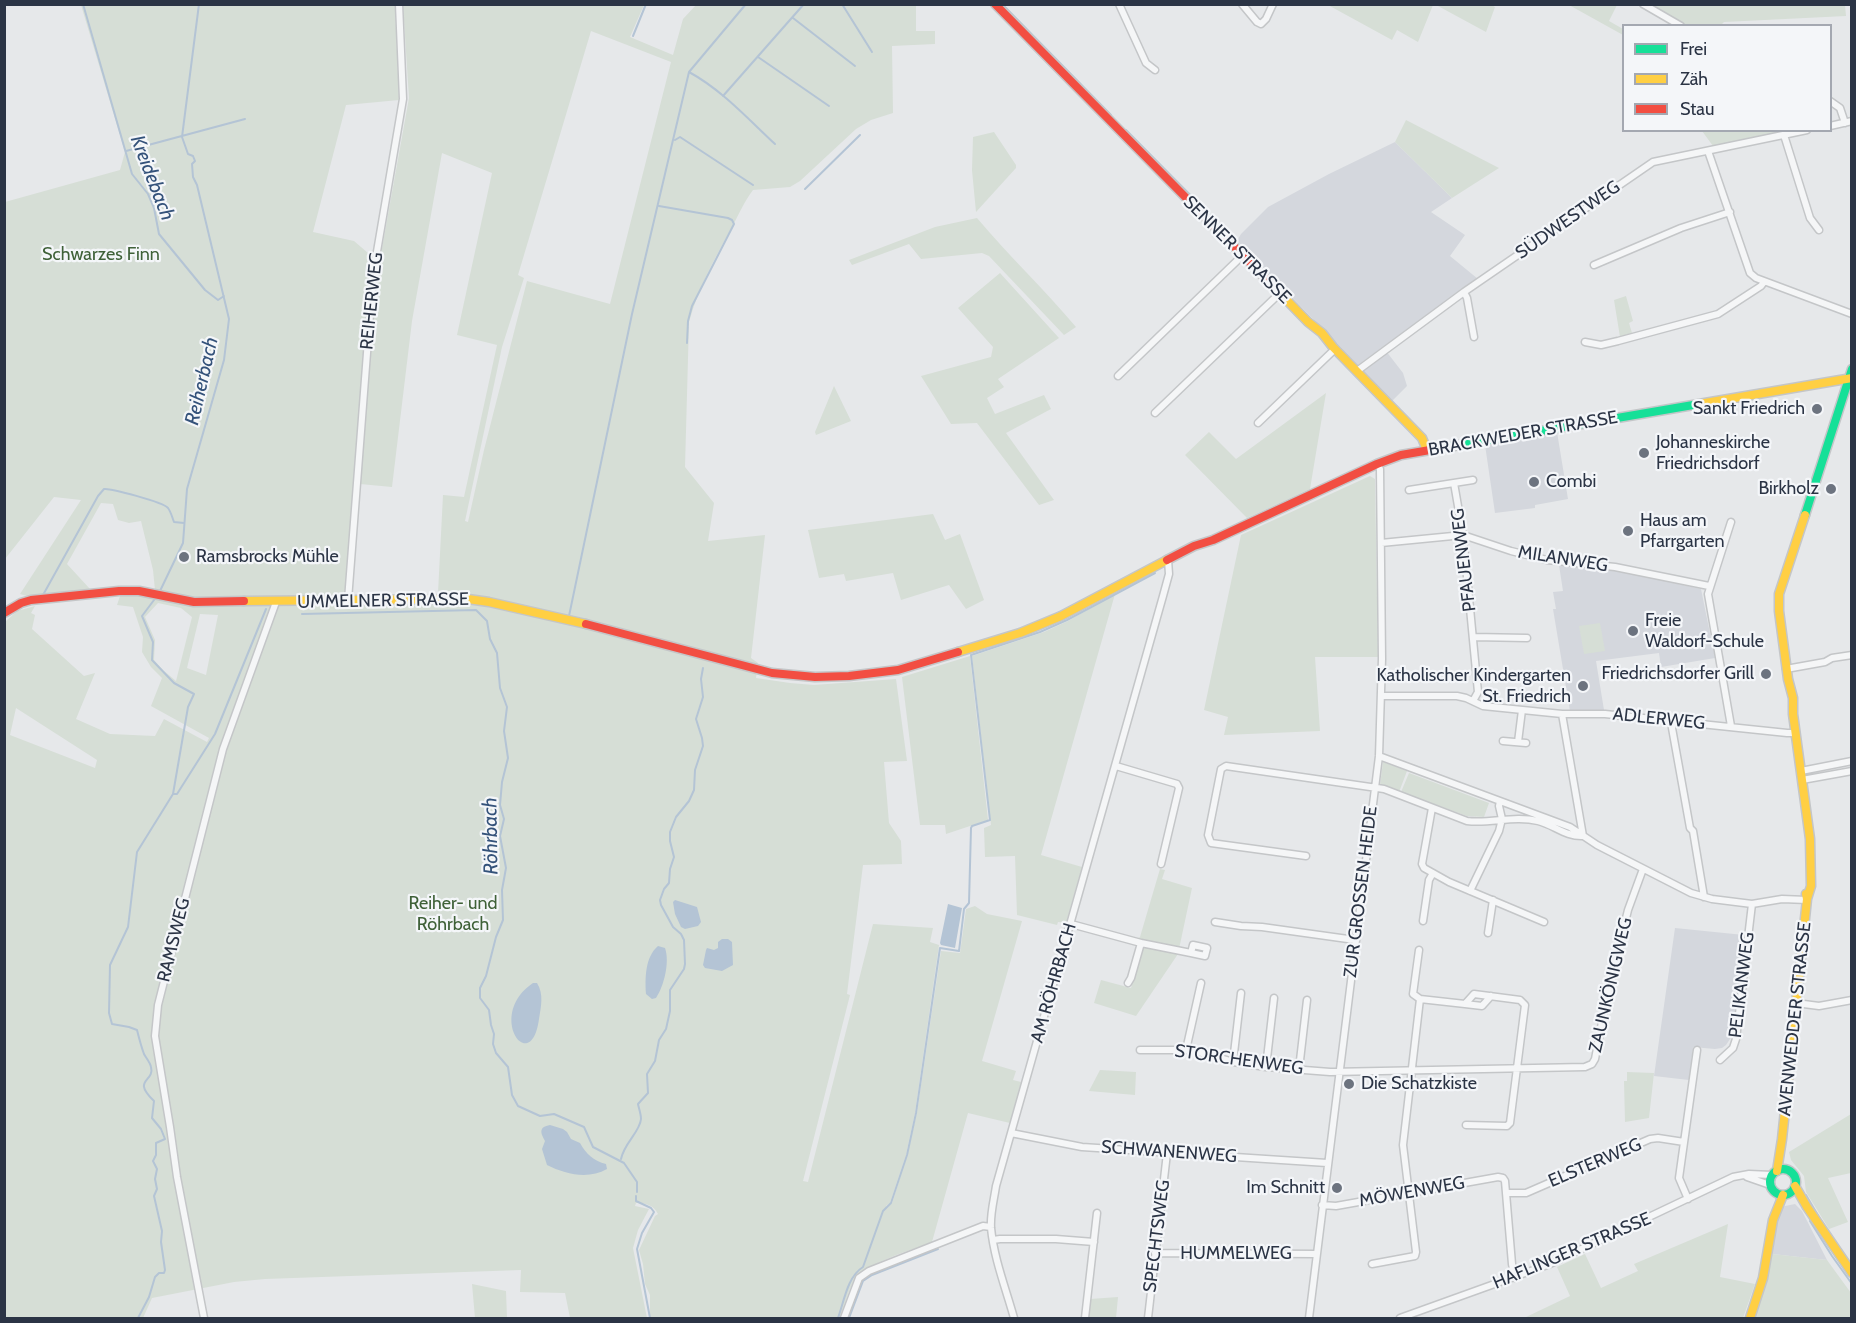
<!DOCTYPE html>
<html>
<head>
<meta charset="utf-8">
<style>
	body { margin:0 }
	#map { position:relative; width:1856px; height:1323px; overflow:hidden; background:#e6e8ea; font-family:Cabin,sans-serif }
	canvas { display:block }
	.frame { position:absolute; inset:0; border:6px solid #2b3445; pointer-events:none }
	.legend { position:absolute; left:1622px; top:24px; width:210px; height:108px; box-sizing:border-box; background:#f4f6f9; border:2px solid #a4a8b1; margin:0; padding:8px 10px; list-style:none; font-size:18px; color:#2b3445 }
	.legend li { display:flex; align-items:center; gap:12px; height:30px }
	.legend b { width:30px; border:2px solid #a4a8b1 }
</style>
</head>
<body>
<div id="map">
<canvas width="1856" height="1323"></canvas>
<div class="frame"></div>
<ul class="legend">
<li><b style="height:8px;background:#16e098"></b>Frei</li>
<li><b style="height:8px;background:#ffcf43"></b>Zäh</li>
<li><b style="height:8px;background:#f24e42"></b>Stau</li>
</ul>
</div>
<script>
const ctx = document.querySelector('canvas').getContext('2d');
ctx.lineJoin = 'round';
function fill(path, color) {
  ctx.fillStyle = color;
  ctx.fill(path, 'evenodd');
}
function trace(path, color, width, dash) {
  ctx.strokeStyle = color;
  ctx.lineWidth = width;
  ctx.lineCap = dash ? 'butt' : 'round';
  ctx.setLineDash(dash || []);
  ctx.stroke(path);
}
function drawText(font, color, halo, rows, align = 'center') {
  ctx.font = font + ' Cabin,sans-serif';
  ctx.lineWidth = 4.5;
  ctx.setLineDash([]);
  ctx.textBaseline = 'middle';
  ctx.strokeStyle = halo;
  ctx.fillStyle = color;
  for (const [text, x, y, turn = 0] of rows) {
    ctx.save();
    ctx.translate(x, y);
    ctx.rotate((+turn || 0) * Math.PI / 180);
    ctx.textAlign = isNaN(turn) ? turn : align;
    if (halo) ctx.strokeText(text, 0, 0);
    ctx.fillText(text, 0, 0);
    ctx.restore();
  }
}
const built = new Path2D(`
	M1395,142L1452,198L1431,212L1465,235L1450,256L1478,279L1358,365L1237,241L1241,234L1268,207L1329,174Z
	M1386,351L1403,373L1407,386L1392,401L1364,372V369Z
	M1557,432L1568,499L1535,505V508L1495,513L1485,445Z
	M1559,565L1614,570L1701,589L1715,658L1661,667L1659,653L1596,661L1604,710L1570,711L1553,609H1556L1553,592L1563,591Z
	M1675,928L1744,935L1732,1036L1726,1045L1722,1048L1715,1049L1693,1047L1689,1080L1654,1076Z
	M1795,1204L1802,1211L1827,1260L1772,1254L1780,1207Z`);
const green = new Path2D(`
	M1439,4H1490L1495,7L1486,32L1438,6Z
	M81,5H395L399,100L346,105L313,232L354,241L368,253L367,271L369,272L346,588L343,593L342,605L451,604L453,593H438L443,495L464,497L497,345L457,335L492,173L442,153L412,321L392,487L360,484L377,276L409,98L403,5H644L630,37L673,55L683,19L696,5H916V31H935V44L892,46L893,113L871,120L856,129L800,181L790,187L753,190C744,202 739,214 732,227C715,258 698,288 689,322L685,467L714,503L708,541L765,535L751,658L758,663L756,678L790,683L814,685L896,679L907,761L884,762L889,823L901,841L902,864L863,865L847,994L850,995L803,1181L808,1182L873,924L933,928L930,942L939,945L915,1113L906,1155L890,1203L886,1206L887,1208L892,1203L907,1156L917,1112L941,951L960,953L966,909L975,906L987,914L1022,921L982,1061L1016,1071L1013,1080L1021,1082L1010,1123L968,1113L932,1242C914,1249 865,1264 855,1279C848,1290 845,1305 840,1318H650V1295L645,1284L643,1264L639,1250L655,1216L658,1214C654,1205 645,1203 636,1203L635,1206L649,1209L638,1230L633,1248L647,1318H570L565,1293L520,1292L521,1270L265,1279L234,1282L152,1298L143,1318H5V622L17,611L35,606L31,613L35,615L32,629L84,676L95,673L76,719L110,734L155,736L164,719L207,742L209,738L151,706L162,678L151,667L142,652L143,637L133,607L117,605L120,596H139L194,606H219L221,597H194L155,590L153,570L141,521L129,523L118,520L113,504L101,503L67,564L90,589L27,596L20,594L81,500L54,497L5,559V202L120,170L125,152ZM591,31L671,62L610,304L527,281L484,450L468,522L465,521L502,347L524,278L518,275ZM158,603L181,608L192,617L176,681L163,670L154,660L155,640L145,617ZM200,614L218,615L206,675L187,668ZM16,708L97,760L95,768L10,735Z
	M1328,5H1433L1418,42L1397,30L1392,40Z
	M1569,5H1617L1609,21L1623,29V35Z
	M1647,5H1845L1846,16L1724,22L1721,25H1687Z
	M1406,120L1499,168L1452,198L1395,142Z
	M1702,131H1790L1713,146Z
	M994,132L1016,165V168L976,212L972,170L973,137Z
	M977,218C1009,256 1044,289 1076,327L1064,335L989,256L982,253L921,259L909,244L852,265L849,260L935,227Z
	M1000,273L1059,338L998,379L1004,387L987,398L995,414L1044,395L1051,409L1006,433L1054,500L1039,505L977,423L951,424L921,376L991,357L993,347L958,308Z
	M1626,296L1633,321L1629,323L1632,333L1620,337L1614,300Z
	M834,386L851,421L816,435L815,432Z
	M1326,393L1310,489L1247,518L1185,455L1209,432L1236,459Z
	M1370,476L1375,479L1378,657H1315L1320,731L1224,735L1228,717L1204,710L1241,535Z
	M933,514L945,540L960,534L984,600L966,609L949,585L901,600L893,573L846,581L844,574L819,578L808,530Z
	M1115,594L1041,855L1082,867L1066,923L1058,922L1057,925L1017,915L1015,856L985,857L984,828L991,825L972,656L1044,632L1068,621Z
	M1600,623L1605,651L1584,654L1579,626Z
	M970,656L988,820L946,834L945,825H920L902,677Z
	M1383,762L1407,771L1399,792L1380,785Z
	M1409,773L1489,803L1484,817L1467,816L1401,792Z
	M1160,869L1165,870L1162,879L1192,888L1179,949L1137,939L1140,937Z
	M1148,947L1178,954L1136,1016L1094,1003L1101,980L1131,988L1143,949Z
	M1100,1070L1136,1072L1135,1095L1089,1091Z
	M1627,1072L1654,1073L1649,1118L1625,1122L1624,1081H1627Z
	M1851,1114V1173L1828,1178L1848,1222L1829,1229L1806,1192L1804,1176L1791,1160L1789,1152Z
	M1728,1224L1720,1277L1755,1284L1743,1318H1524L1570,1296L1557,1267L1585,1254L1601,1288L1638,1271L1634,1264Z
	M1772,1254L1827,1260L1851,1293V1318H1754L1765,1287Z
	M472,1284L506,1291L507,1318H475Z
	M1118,1297L1116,1318H1088L1090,1299Z`);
const water = new Path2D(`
	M675,900L697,907L701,922L698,926L685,929L681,927L675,914L673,902Z
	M948,904L962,908L955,948L941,945L940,943Z
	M722,939H728L732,942L733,965L722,971L705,968L703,965L706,950L707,948L714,950L718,948V942Z
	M658,946L665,948C670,962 664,986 656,998L652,999L646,994C645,978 645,957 658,946Z
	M533,983H537C544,994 541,1007 539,1019C531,1078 485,1015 533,983Z
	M550,1125L563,1129L567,1132L571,1139L580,1143C586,1154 594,1161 606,1164L607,1169C588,1180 565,1174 547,1165L542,1149L545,1141C540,1132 539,1127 550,1125Z`);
const stream = new Path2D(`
	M83,4L132,174L148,194L154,208L159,234L205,290L218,300L224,296
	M842,4L872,52
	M1002,4L1111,115
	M793,18L855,66
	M633,36L646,4
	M758,57L829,106
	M689,72C722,90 748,119 775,144
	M723,96L804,4
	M1126,130L1213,218
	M675,140L680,137L753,185
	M126,151L245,119
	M805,189L860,135
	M659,206L728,218L732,220L734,224L692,306L688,321L687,343
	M160,591L183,543L187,489L224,360L229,319L197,185L193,177L192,164L195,161L193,156L188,154L182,137L199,4
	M43,595L98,496L104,489C110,488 163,502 168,508C171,512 172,517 174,522L184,523
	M302,614L476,610L487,621L490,639L497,653L500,688L507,707L504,731L508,758L502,782L500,805L504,819L500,836L506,868L502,890L503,920L496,937L486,976L480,988V998L489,1010L491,1025L494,1034L493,1044L496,1053L508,1067L512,1095L518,1106L540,1116L554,1114L584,1127L593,1147L624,1163L637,1182V1192
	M569,616L632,314L689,72L746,4
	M173,794H177L215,734L266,609
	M621,1159C624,1143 640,1132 641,1119C641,1114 639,1109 638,1104L648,1093L647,1074L655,1061L659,1040L666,1029L670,1011V990L684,969L685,964L684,940L681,934L673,927L661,905L660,900L664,889L669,883L670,869L674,857L670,841V832L676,817L689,801L694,790L695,770L703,746L702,738L696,719L703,697L701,679L703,668
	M1806,1195L1823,1224
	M636,1196V1201L651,1208L654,1212L642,1233L637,1249L650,1318
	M1810,1221L1832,1256L1852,1284
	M138,1318L149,1297L155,1277L159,1273H164L165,1270L161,1242L162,1231L154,1196L157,1189L155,1179L157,1169L153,1161L156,1155V1143L165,1139L161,1129L152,1118L154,1101C131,1079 155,1082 151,1067C150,1062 146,1058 144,1054C141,1046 139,1038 137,1030L129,1027L112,1024L109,1013L110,965L128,927L137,852L173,794L188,707L194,694L174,683L152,660L153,642L142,616L157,596
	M838,1318C844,1302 847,1277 863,1267L883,1211L891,1203L907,1155L916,1113L940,948L959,951L964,909L969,903L971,828L972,826L990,820L971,655L1040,632L1067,620L1155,573
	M849,1318L863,1281L872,1275L938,1249`);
const street = new Path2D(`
	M1119,4L1146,63L1155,70
	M1242,4L1257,22L1261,24L1266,19L1273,4
	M1643,4L1681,26
	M1830,101L1840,108L1845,123
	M1830,126L1852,121
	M1784,135L1810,218L1819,230
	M1708,151L1750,273L1756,278L1852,314
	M1594,265L1681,228L1730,212
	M1464,292L1467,298L1474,337
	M1585,342L1601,345L1618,341L1718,314L1761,286L1764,282
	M1357,371L1464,292L1653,162L1807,130
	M1118,376L1243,255
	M1155,413L1280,293
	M1258,423L1335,349
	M1454,483L1463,535L1478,692L1473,701
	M1409,490L1473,480
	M1731,522L1708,594L1731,726
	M1381,543L1463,535L1511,551L1547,560L1615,567L1709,586
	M348,600L373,275L403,99L399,4
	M1473,637L1527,638
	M1786,669L1825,662L1832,658L1852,655
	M1382,696H1457L1466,698L1483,706L1562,714H1605L1787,733H1795
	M1673,721L1672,728L1690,828L1693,831L1704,897
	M1503,741L1526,743
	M1518,742L1522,710
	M1379,756L1570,827L1597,845L1691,893L1712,899L1752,904L1782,899L1807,900
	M1116,766L1177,784L1179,788L1161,864
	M1801,771L1852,761
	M1802,780L1852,771
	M1432,808L1422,864L1424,868L1449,882L1544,922
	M1306,856L1211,843L1208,835L1221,769L1226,766L1384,789L1467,821C1491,824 1514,815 1538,821C1554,825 1566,837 1583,836L1562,714
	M1470,891L1499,831L1502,819L1499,806L1500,801
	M1423,921L1429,880L1433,873
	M1215,922L1241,926L1262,927L1355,940
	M1071,924L1141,943L1191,953
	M1488,933L1493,900
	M1193,945L1207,948L1205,956L1191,953Z
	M1419,950L1413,994L1420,999L1465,1004L1474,994L1520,1000L1525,1005L1510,1123L1507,1126L1466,1125
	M1128,983L1131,978L1141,943
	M1796,1003L1819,1006L1852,1000
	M1465,1004L1482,1006L1491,996
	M1140,1050H1192L1233,1062L1266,1067L1330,1072L1585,1067L1592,1064L1595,1059L1605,1006L1620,943L1628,910L1643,869
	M1186,1050L1201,983
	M1720,1060L1733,1048L1736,1039L1752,904
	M1233,1062L1241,993
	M1266,1067L1274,998
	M1299,1069L1307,1000
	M1011,1133L1082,1147L1327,1163
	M1747,1177L1770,1185
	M1506,1193H1526L1650,1139L1658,1138L1684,1142
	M1688,1199L1679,1178L1697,1050
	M1322,1205L1336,1206L1498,1177L1503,1178L1505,1181L1512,1264L1515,1278
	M993,1240L1000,1239H1056L1094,1242
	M1155,1253L1316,1254
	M1372,1264L1415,1256L1416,1252L1403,1145L1420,999
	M204,1318L177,1177L170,1127L155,1036L158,1005L223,749L276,602
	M844,1318L859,1278L869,1271L983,1226L991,1227
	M1014,1318C1006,1289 994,1259 991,1228C990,1214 994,1200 996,1186L1163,596L1169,574L1168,560
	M1085,1318L1097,1213
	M1148,1318L1167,1153
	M1309,1318L1379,756L1382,659L1380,469L1377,464
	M1400,1318L1550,1264L1733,1177L1749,1174L1772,1175`);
const fast = new Path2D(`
	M1430,450L1699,404
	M1805,515L1852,369
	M1770 1182a13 13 0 1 1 26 0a13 13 0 1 1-26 0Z`);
const slow = new Path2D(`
	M1274,287L1308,322L1322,333L1333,347L1422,438L1427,450
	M1699,404L1852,378
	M1805,515L1779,594V611L1788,679L1793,698V714L1810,839L1811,886L1807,899
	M244,601L468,599L489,602L586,624
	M958,652L1020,633L1061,616L1167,560
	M1777,1171L1782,1139L1807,899L1806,894
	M1795,1186L1807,1207L1852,1273
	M1750,1318L1763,1278L1773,1220L1783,1195`);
const jam = new Path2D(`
	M995,4L1274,287
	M1167,560L1194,546L1213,540L1377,464L1401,455L1430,450
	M4,613L21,603L31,600L119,591H139L194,602L244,601
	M586,624L772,673L815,677L849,676L898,670L958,652`);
const markers = [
	[1817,409,6,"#6c737f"],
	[1644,453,6,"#6c737f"],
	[1534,482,6,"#6c737f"],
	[1831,489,6,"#6c737f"],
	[1628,531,6,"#6c737f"],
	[184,557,6,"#6c737f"],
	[1633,631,6,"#6c737f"],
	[1766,674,6,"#6c737f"],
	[1583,686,6,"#6c737f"],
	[1349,1084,6,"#6c737f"],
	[1337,1188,6,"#6c737f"]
];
const streetNames = [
	["SÜDWESTWEG",1568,220,-35],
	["SENNER STRASSE",1237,250,45],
	["REIHERWEG",372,301,-84],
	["BRACKWEDER STRASSE",1523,434,-10],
	["MILANWEG",1563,559,9],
	["PFAUENWEG",1464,560,-97],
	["UMMELNER STRASSE",383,601,-1],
	["ADLERWEG",1659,719,6],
	["ZUR GROSSEN HEIDE",1361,892,-83],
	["RAMSWEG",174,940,-76],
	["AM RÖHRBACH",1054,983,-74],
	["ZAUNKÖNIGWEG",1611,985,-77],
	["PELIKANWEG",1742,985,-83],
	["AVENWEDDER STRASSE",1795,1019,-84],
	["STORCHENWEG",1239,1060,8],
	["SCHWANENWEG",1169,1152,4],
	["ELSTERWEG",1595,1163,-23],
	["MÖWENWEG",1412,1192,-10],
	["SPECHTSWEG",1157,1236,-83],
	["HAFLINGER STRASSE",1572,1251,-23],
	["HUMMELWEG",1236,1254]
];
const parkNames = [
	["Schwarzes Finn",101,255],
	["Reiher- und",453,904],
	["Röhrbach",453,925]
];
const poiNames = [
	["Sankt Friedrich",1805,409,"right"],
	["Johanneskirche",1656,443],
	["Friedrichsdorf",1656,464],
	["Combi",1546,482],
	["Birkholz",1819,489,"right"],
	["Haus am",1640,521],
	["Pfarrgarten",1640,542],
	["Ramsbrocks Mühle",196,557],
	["Freie",1645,621],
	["Waldorf-Schule",1645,642],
	["Friedrichsdorfer Grill",1754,674,"right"],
	["Katholischer Kindergarten",1571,676,"right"],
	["St. Friedrich",1571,697,"right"],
	["Die Schatzkiste",1361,1084],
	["Im Schnitt",1325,1188,"right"]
];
const waterNames = [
	["Kreidebach",152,178,69],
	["Reiherbach",202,381,-77],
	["Röhrbach",491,836,-91]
];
fill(built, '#d4d7dd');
fill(green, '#d6ded6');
fill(water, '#b4c4d5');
trace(stream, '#b4c4d5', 2);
trace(street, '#c4c6c8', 9);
trace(fast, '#c4c6c8', 11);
trace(slow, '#c4c6c8', 11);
trace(jam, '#c4c6c8', 11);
trace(street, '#f5f6f7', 6);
trace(fast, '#16e098', 8);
trace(slow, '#ffcf43', 8);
trace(jam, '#f24e42', 8);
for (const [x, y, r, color] of markers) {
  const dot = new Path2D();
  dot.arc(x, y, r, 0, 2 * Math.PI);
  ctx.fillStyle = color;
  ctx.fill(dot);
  trace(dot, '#f4f6f9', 2);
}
drawText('18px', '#2b3445', '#f4f6f9', streetNames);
drawText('18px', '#3f6138', '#f4f6f9', parkNames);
drawText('18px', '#2b3445', '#f4f6f9', poiNames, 'left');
drawText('italic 20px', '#34527a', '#f4f6f9', waterNames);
</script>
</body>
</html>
